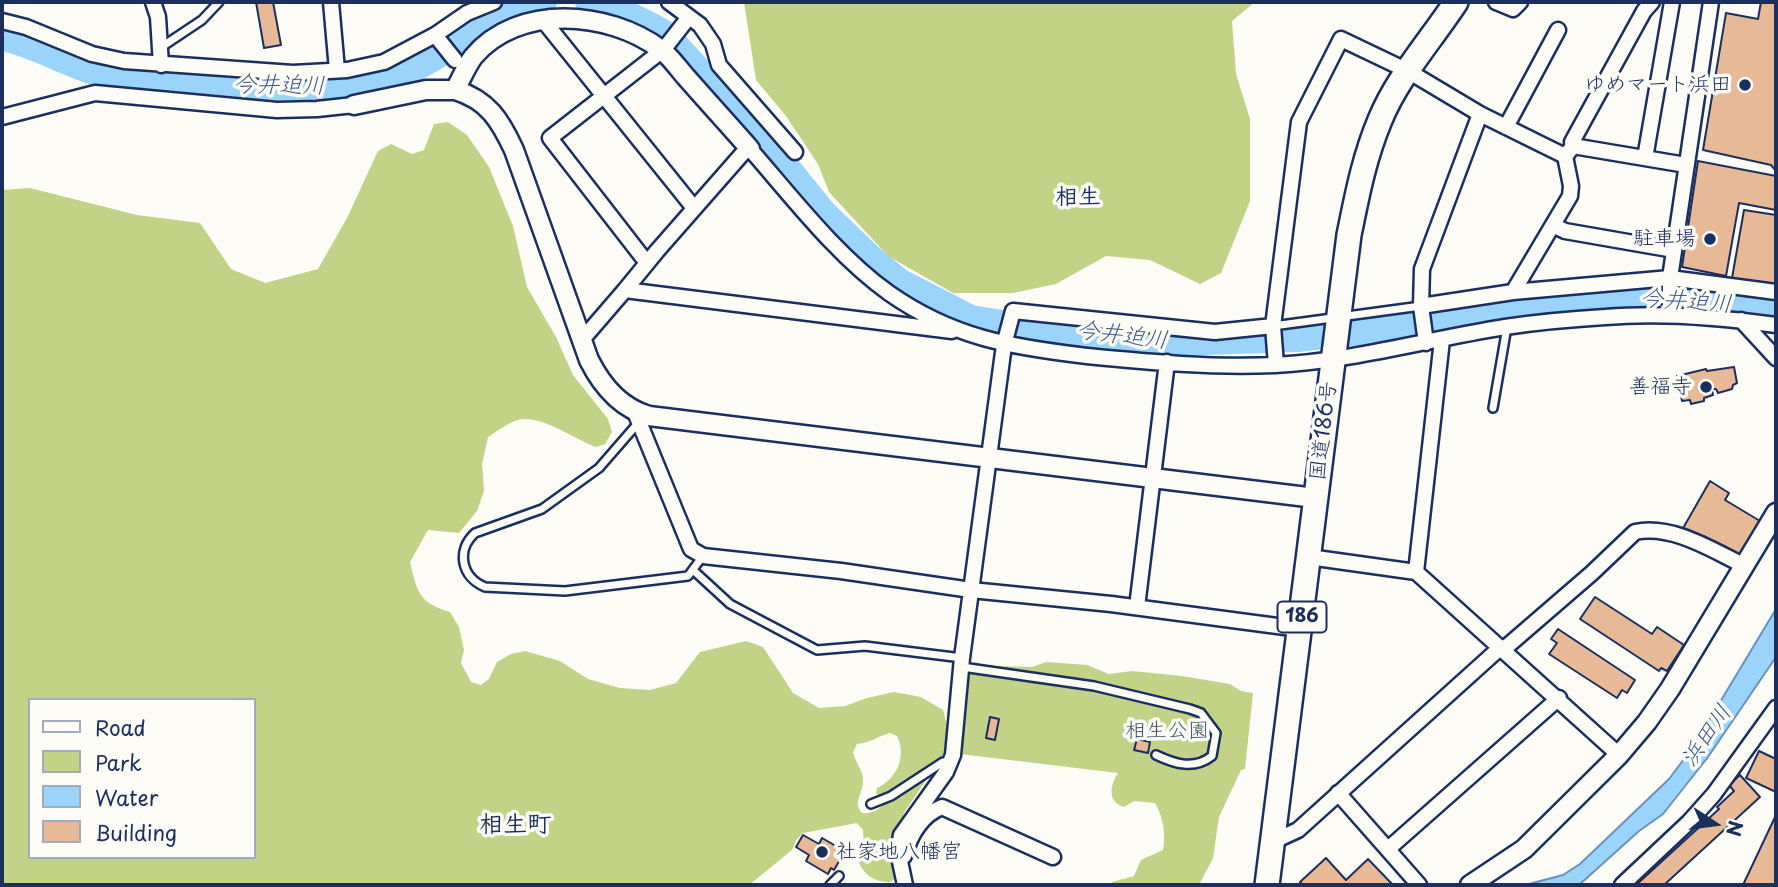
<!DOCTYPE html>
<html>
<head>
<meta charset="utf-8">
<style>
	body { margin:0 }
	#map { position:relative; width:1778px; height:887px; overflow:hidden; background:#fdfcf7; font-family:"Playpen Sans",sans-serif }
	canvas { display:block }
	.frame { position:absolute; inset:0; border:4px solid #1b2f5e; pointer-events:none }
	.legend { position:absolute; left:28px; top:698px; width:228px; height:161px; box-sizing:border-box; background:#fdfcf7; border:2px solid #a3aaba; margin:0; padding:9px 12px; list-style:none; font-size:21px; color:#1b2f5e }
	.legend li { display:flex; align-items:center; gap:14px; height:35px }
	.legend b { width:35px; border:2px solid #a3aaba }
	.north { position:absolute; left:1680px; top:789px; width:70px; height:70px; -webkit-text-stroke:5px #fdfcf7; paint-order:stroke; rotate:103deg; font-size:19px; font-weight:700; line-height:28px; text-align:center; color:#1b2f5e }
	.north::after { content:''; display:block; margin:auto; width:24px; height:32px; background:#1b2f5e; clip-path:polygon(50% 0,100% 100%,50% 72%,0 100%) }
</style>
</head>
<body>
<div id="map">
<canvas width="1778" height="887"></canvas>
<div class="frame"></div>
<ul class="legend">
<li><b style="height:9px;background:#fdfcf7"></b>Road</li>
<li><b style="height:19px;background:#c2d287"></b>Park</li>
<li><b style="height:19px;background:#9bd4fa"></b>Water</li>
<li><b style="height:19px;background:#e7b997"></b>Building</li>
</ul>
<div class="north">N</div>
</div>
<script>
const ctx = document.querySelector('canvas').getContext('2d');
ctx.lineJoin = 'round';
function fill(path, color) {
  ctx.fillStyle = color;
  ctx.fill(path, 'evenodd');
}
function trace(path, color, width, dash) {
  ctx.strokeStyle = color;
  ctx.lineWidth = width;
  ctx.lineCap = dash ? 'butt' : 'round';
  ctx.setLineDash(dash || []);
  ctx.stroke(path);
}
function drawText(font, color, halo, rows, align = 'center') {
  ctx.font = font + ' "Playpen Sans","Klee One",sans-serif';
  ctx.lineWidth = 7;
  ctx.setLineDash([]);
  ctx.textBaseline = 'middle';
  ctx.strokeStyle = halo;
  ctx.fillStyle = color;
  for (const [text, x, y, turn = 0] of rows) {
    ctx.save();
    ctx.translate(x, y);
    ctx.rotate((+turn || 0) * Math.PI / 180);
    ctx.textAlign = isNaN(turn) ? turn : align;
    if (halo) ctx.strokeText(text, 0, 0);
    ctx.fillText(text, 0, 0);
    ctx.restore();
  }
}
const green = new Path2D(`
	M744,2H1255L1232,21L1236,74L1250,119V201L1221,273L1200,284L1150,260L1106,256L1056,284L1013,293H953L888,256L829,192L818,164L786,116L756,80Z
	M448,122L467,135L489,167L513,226L527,287L556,337L573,375L608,419L612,432L605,444L596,447C574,439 547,418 523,419C511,420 498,431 488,437L482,464L484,491L477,511L459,533L428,530L410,562C417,592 419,603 450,612L459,627L464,650L461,663L471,682L481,685L489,679L497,662L511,654L525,651L560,661L588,679L620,688L650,690L676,683L700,652L746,641L763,647L793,693L819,708L845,706L867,698L894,692L921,697L943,710L947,726L946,750L904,813L893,849L894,879L891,882C875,883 863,875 858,860L864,847L863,830L857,823L803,833L797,839L792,850L749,885H2V190L30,188L137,215L200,223L231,269L265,283L318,269L347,218L378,151L391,144L412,154L424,150L434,124ZM30,700H254V857H30ZM890,733L897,736C907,756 897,779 877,788L876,793L885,802C880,809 872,814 862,813C852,801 864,793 863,780C863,770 855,762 853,752L857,744C871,743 878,736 890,733Z
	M1046,662L1087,665L1109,674L1132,671L1182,676L1230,684L1241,691L1253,693L1245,769L1241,770L1219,817L1213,858L1199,885H1112V882L1134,876L1141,860L1163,850C1166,835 1163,816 1155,803L1134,801L1124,807C1107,802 1110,785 1118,773L960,754L968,664L995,670L998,666L1032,667Z`);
const water = new Path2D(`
	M1776,609V657L1708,757L1663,814L1639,831L1579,885H1525L1563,875L1580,864L1669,779L1693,747Z`);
const river = new Path2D(`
	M588,2C617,8 641,19 666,34L778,156L824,213L870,257L899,281L971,318L1078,335L1172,343L1297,339L1367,331L1533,304L1613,297L1680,298L1776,311
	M2,38C35,45 64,63 97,73C132,85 170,83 207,85C271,88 331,95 393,77C449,60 481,13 544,2`);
const building = new Path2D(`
	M256,2H273L281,45L264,48Z
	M1761,2L1776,3V171L1771,165L1703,150L1726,13L1758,19Z
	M1698,161L1776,176V210L1739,203L1726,276L1682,267Z
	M1744,210L1776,215V285L1732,278Z
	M1734,367L1737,383L1733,385L1732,389L1718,393L1716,389H1712L1713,395L1704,398V401L1691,404L1690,400L1682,401L1677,376L1706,369L1707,371Z
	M1710,481L1729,493L1725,500L1760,521L1739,557L1704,536L1701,541L1682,530Z
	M1595,597L1652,634L1657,627L1684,645L1667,671L1661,668L1659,671L1580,619Z
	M1558,629L1635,680L1627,693L1622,690L1617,698L1549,654L1557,643L1551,639Z
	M990,717L999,719L995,740L986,738Z
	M1137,739L1150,742L1148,753L1134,750Z
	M1759,751L1776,759V792L1746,778Z
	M1740,775L1760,797L1664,885H1636L1719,809L1717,807L1734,791L1729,785Z
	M1776,815V885H1743Z
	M803,835L819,844L822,838L841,849L837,855L841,858L834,870L831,868L828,874L806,861L809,855L796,847Z
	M1326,858L1346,880L1368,859L1393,885H1303L1300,882Z`);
const service = new Path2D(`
	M160,48L202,20L219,2
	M1273,326L1421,306
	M1493,408L1507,327
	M639,422L599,468L542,509L475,533C456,550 461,577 485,587L565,591L688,576L703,556
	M693,570L730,604L817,650L865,646L962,658
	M962,667L1094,686L1190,709L1201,713L1216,733L1212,756C1194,770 1175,764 1156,755
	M871,804L891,796L943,762H949
	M830,885L839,876`);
const minor = new Path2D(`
	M153,2L158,17L161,65
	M331,2L337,70
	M669,2L700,25L713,44L719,65L795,152
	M1496,2L1513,9L1520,2
	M543,20L694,208
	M2,21L26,27L92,54L124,61L293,73L347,70L384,62L435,35L467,13L494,2
	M435,35L455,60
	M2,117L95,93L277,110L317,109L354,105
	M1506,127L1558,30
	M1573,146L1572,142L1644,11L1652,2
	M1567,154L1573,146L1686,165
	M1645,158L1672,2
	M1553,225L1565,231L1674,250
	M647,263L550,138L664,49L689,17
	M625,290L657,251L743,153L750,149C792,197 837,256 889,293C953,338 1011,347 1087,356C1149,362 1213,368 1275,365C1353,361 1429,339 1505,327C1538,322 1572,319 1605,317C1662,312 1719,317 1776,325
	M1421,306L1513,292L1670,278L1776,292
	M1670,315V278L1711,2
	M1741,320L1776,358
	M581,341L625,290L952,331
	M1426,343L1421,306L1422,269L1480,114
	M1276,365L1273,326L1299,122L1341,39L1408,71L1480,114L1565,156L1571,186L1570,196L1513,292
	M635,412L691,549L703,556L841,571L971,590L1111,604L1300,629
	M1309,557L1416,572L1619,755
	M1416,572L1442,340
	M1137,607L1167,362
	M1504,649L1592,573L1635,532C1672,524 1712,550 1745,566
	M1338,793L1419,885
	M1274,841L1298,830L1501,647
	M1388,849L1559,698
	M904,856C910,836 921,815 942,807L1053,857
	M905,885L898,852L901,835L946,772L953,755L962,658L1004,345L1013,311L1215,332L1273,326
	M1622,885L1689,822L1714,794L1776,708`);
const tertiary = new Path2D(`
	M455,90C488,100 500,120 514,150L589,360C602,386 621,408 649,416L1315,498
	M354,105L426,90H455C461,79 466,67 473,57C518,3 609,11 660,49C670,56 678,68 686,77C707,101 729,125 750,149
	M1470,885L1524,849L1619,755L1647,722L1670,689L1776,513`);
const trunk = new Path2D(`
	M1267,885L1349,235C1357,196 1364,158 1380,120C1397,78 1431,40 1456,2`);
const markers = [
	[1745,85,7,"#1b2f5e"],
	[1710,239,7,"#1b2f5e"],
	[1706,387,7,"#1b2f5e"],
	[822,852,7,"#1b2f5e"]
];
const shields = [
	[1302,617,49]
];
const shieldNames = [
	["186",1302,617]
];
const poiNames = [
	["ゆめマート浜田",1731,85],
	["駐車場",1696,239],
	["善福寺",1692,387],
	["社家地八幡宮",836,852,"left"]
];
const streetNames = [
	["国道186号",1324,431,-83]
];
const parkNames = [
	["相生公園",1167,731]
];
const waterNames = [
	["今井迫川",279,86,1],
	["今井迫川",1686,302,4],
	["今井迫川",1122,336,7],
	["浜田川",1707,736,-55]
];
const neighbourhoodNames = [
	["相生",1078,198]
];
const quarterNames = [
	["相生町",515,825]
];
fill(green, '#c2d287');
fill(water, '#9bd4fa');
trace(water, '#6892bc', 2);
trace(river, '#9bd4fa', 26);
fill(building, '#e7b997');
trace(building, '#1b2f5e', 2);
trace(service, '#1b2f5e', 12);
trace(minor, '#1b2f5e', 19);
trace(tertiary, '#1b2f5e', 23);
trace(trunk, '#1b2f5e', 28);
trace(service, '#fdfcf7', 7);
trace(minor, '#fdfcf7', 14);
trace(tertiary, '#fdfcf7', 18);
trace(trunk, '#fdfcf7', 23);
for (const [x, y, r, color] of markers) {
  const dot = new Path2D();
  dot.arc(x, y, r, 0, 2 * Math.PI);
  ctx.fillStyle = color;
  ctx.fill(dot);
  trace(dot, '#fdfcf7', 2.5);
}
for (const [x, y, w] of shields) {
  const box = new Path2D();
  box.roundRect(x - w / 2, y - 15.5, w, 31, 5);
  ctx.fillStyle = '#fdfcf7';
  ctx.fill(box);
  trace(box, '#1b2f5e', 2);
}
drawText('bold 19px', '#1b2f5e', null, shieldNames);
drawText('21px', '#1b2f5e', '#fdfcf7', poiNames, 'right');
drawText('21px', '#1b2f5e', '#fdfcf7', streetNames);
drawText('21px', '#455868', '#fdfcf7', parkNames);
drawText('italic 23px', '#3b5885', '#fdfcf7', waterNames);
drawText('bold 23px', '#1b2f5e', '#fdfcf7', neighbourhoodNames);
drawText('bold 24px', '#1b2f5e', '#fdfcf7', quarterNames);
</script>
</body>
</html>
